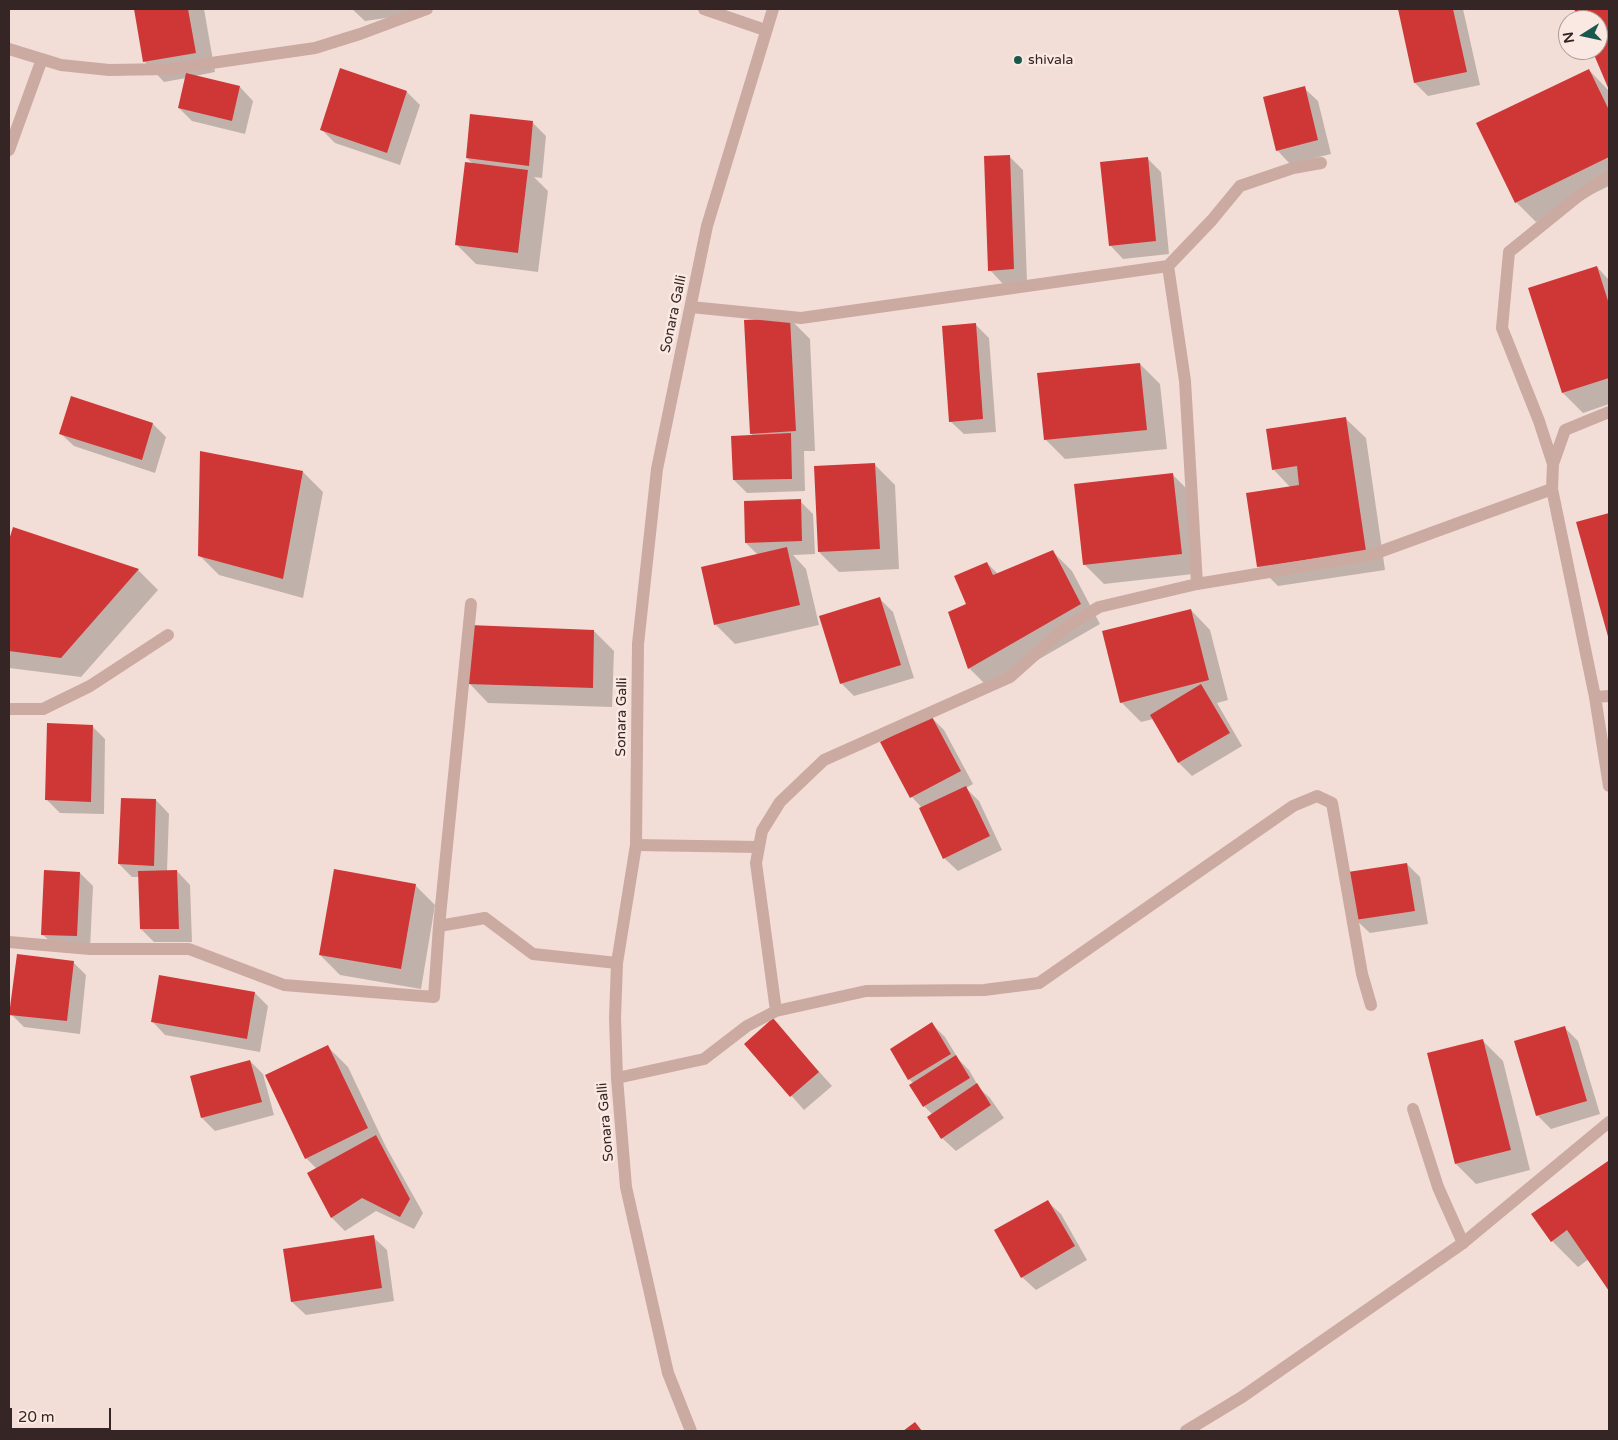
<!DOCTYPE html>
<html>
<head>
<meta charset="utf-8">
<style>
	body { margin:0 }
	#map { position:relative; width:1618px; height:1440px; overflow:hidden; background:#f2ded6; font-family:"Varela Round",sans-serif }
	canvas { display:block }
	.frame { position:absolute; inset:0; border:10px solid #352625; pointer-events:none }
	.north { position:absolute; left:1558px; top:10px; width:50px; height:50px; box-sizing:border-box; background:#fae9e2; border:1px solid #ab9b96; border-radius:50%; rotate:260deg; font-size:14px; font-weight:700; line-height:20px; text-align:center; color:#352625 }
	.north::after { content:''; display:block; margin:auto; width:18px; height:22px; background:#18584d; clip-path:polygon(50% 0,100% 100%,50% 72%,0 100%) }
	.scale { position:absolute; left:10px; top:1408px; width:101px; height:22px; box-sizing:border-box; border:2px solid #352625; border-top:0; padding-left:6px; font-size:15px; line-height:18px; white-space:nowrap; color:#352625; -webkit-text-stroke:4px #fae9e2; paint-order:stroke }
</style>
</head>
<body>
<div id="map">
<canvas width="1618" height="1440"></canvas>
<div class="frame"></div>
<div class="north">N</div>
<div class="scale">20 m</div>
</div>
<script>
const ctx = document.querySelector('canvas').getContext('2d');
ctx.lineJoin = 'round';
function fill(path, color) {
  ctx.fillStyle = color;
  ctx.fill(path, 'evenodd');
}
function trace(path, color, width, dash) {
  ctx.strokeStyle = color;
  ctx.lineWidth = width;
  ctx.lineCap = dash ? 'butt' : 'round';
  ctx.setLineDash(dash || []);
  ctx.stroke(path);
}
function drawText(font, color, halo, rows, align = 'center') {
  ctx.font = font + ' "Varela Round",sans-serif';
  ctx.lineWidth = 5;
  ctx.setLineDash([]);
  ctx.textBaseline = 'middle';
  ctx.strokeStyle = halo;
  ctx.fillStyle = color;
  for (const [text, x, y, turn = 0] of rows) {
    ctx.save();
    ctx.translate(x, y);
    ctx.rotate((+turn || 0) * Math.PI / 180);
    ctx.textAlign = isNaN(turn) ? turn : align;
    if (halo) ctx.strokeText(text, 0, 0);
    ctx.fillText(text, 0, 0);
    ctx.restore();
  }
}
const shadow = new Path2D(`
	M135,9H204L215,72L195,76L240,87L253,101L245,134L192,121L179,108L186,78L164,82L145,62Z
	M352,9H414V14L365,21Z
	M1399,9H1463L1480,85L1428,96L1415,83Z
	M1576,9H1609V87L1593,50H1598V20H1580Z
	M1589,70L1609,91V186L1536,222L1516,202Z
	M1304,88L1318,101L1331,154L1290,164L1277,150Z
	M407,92L420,105L400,165L335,143L321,129Z
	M533,123L546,136L542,178L534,177L548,191L538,272L476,264L456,244L473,164L467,158Z
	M1009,156L1023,170L1027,282L1003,284L990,270Z
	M1147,158L1161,172L1169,254L1123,259L1110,245Z
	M1597,267L1609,280V404L1583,413L1563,393L1530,289Z
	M790,319L810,339L815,451H804L805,491L747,493L734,480L753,436L751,433Z
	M976,325L989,338L996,432L964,434L950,421Z
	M1140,364L1160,384L1167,449L1065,459L1045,439Z
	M1346,419L1366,438L1385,570L1278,586L1258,566L1291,488L1273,469Z
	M153,424L166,437L155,473L74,446L60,433Z
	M875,465L895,485L899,569L839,572L819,552Z
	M303,472L323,492L303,598L219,575L199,555Z
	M1173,475L1193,495L1202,573L1104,584L1084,564Z
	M800,501L813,514L815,554L793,555L806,569L819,625L735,644L715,624L758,555L746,543Z
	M1609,514V637L1577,523Z
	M14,529L138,570L158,590L81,677L9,668V544Z
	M1052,551L1072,571L1100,624L989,688L969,668L950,613L968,605L987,563L998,574Z
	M880,599L893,612L914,678L854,696L841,683Z
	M1191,610L1210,630L1228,700L1217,703L1242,746L1192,776L1179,763L1153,719L1141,722L1121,702Z
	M594,631L614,651L612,707L488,703L469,683Z
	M930,716L944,730L973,784L966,788L979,801L1002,850L958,871L944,858L922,808L912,797L882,743Z
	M92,726L105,739L104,814L60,813L47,800Z
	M156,800L169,814L167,871H177L190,885L192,942H154L141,929L139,877H132L119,864Z
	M1407,864L1420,877L1428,924L1370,933L1356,920Z
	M80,873L93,886L90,949L56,947L42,934Z
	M415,885L435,905L421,989L340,975L320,955Z
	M73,962L86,975L80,1034L24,1027L11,1014Z
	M255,993L268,1006L260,1052L165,1035L152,1021Z
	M773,1020L832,1086L804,1110L746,1044Z
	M932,1024L945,1037L959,1060L969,1070L980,1089L990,1098L1004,1118L956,1151L942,1138L933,1115L924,1106L913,1083L909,1079Z
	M1564,1027L1578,1041L1600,1114L1551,1129L1538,1116Z
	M1483,1041L1503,1061L1530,1170L1476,1184L1456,1164Z
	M328,1047L348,1067L386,1147L423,1213L414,1229L376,1211L345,1231L332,1218L308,1173L317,1169L306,1158Z
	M250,1061L263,1074L274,1115L215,1131L202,1118Z
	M1608,1162L1609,1163V1288L1589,1259L1578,1267L1552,1241Z
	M1047,1201L1061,1214L1087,1260L1036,1290L1022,1277Z
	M373,1237L387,1250L394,1301L306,1315L292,1302Z`);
const building = new Path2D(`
	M134,9H188L196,53L143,62Z
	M1398,9H1453L1467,72L1414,83Z
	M1574,9H1609V90L1592,50H1598V20H1579Z
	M340,68L407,91L387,153L320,130Z
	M1589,69L1609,110V157L1515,203L1476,123Z
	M186,73L240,86L232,121L178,108Z
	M1305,86L1318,140L1276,151L1263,97Z
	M470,114L533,121L529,166L466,158Z
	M1010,155L1014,269L988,271L984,156Z
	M1148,157L1156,241L1109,246L1100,162Z
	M465,162L528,170L518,253L455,245Z
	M1597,266L1609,304V378L1562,393L1528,288Z
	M790,318L796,431L750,434L744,320Z
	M976,323L983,419L949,422L942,326Z
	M1140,363L1147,430L1044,440L1037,373Z
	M71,396L153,423L142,460L59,434Z
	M1346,417L1366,551L1257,567L1246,493L1299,485L1297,466L1272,470L1266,429Z
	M791,433L792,479L733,480L731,436Z
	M200,451L303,471L283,579L198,556Z
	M875,463L880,549L818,552L814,466Z
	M1173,473L1182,554L1083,565L1074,484Z
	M801,499L802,541L745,543L744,501Z
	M1609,513V640L1576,522Z
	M13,527L139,569L61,658L9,651V540Z
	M787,547L800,605L714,625L701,567Z
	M1053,550L1081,604L968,669L948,612L966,604L954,576L987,562L993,575Z
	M880,597L901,665L840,684L819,616Z
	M1191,609L1209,680L1120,703L1102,631Z
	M469,625L594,630L593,688L467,684Z
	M1201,684L1230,733L1178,763L1150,715Z
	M931,715L961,771L910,798L880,742Z
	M47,723L93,725L91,802L45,800Z
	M966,786L990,836L943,859L919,808Z
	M121,798L156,799L154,866L118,864Z
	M1407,863L1415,911L1355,920L1348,872Z
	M334,869L416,884L401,969L319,955Z
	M44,870L80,872L77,936L41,935Z
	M177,870L179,929H140L138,871Z
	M17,954L74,961L67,1021L9,1015Z
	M159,975L255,992L247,1039L151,1022Z
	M773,1018L819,1072L790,1097L744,1044Z
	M932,1022L951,1054L908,1080L890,1049Z
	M1565,1026L1587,1101L1536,1116L1514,1041Z
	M1483,1039L1511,1150L1455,1164L1427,1053Z
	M328,1045L368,1128L305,1159L265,1075Z
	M956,1055L970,1078L923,1107L909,1085Z
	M250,1060L262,1102L201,1118L190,1076Z
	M977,1083L991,1105L941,1139L927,1117Z
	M376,1135L410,1199L400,1217L362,1198L331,1218L307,1173Z
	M1608,1161L1609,1162V1291L1567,1230L1551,1242L1531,1214Z
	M1048,1200L1075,1246L1021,1278L994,1230Z
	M374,1235L382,1288L291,1302L283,1249Z
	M915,1422L922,1431H903Z`);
const service = new Path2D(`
	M1413,1109L1438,1187L1463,1243`);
const minor = new Path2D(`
	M704,9L765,30
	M9,49L61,65L109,70L170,69L315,48L360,34L427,9
	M9,150L42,59
	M1609,176L1577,197L1509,252L1502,328L1539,421L1553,464L1552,489L1595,697L1609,786
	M1168,266L1185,381L1197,584
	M691,307L801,318L1168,266L1212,220L1240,186L1293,168L1321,163
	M1553,464L1565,430L1609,412
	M1595,697L1609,696
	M9,709H43L90,686L168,635
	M636,845L759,847
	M439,926L471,604
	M9,942L90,949H189L284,985L434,997L439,926L485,918L533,954L617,963
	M776,1011L756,863L762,831L780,802L824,760L1010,677L1066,627L1099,607L1197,584L1371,555L1552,489
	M617,1078L704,1059L747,1026L776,1011L866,991L984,990L1039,983L1293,806L1317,796L1332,803L1362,974L1371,1005
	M1186,1431L1242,1397L1463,1243L1609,1122`);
const tertiary = new Path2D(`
	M691,1431L668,1373L626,1187L617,1078L615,1018L617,963L636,845L638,644L657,469L707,226L773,9`);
const markers = [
	[1018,60,5,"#18584d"]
];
const poiNames = [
	["shivala",1028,60]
];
const streetNames = [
	["Sonara Galli",674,314,-78],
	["Sonara Galli",622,717,-89],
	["Sonara Galli",606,1122,-95]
];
fill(shadow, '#0003');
fill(building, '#cf3737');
trace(service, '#cbaaa1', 12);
trace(minor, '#cbaaa1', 12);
trace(tertiary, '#cbaaa1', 12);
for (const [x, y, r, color] of markers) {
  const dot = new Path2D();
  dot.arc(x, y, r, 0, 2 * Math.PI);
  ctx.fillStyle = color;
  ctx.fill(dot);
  trace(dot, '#fae9e2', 2);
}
drawText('14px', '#352625', '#fae9e2', poiNames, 'left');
drawText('14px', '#352625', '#fae9e2', streetNames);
</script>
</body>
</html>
